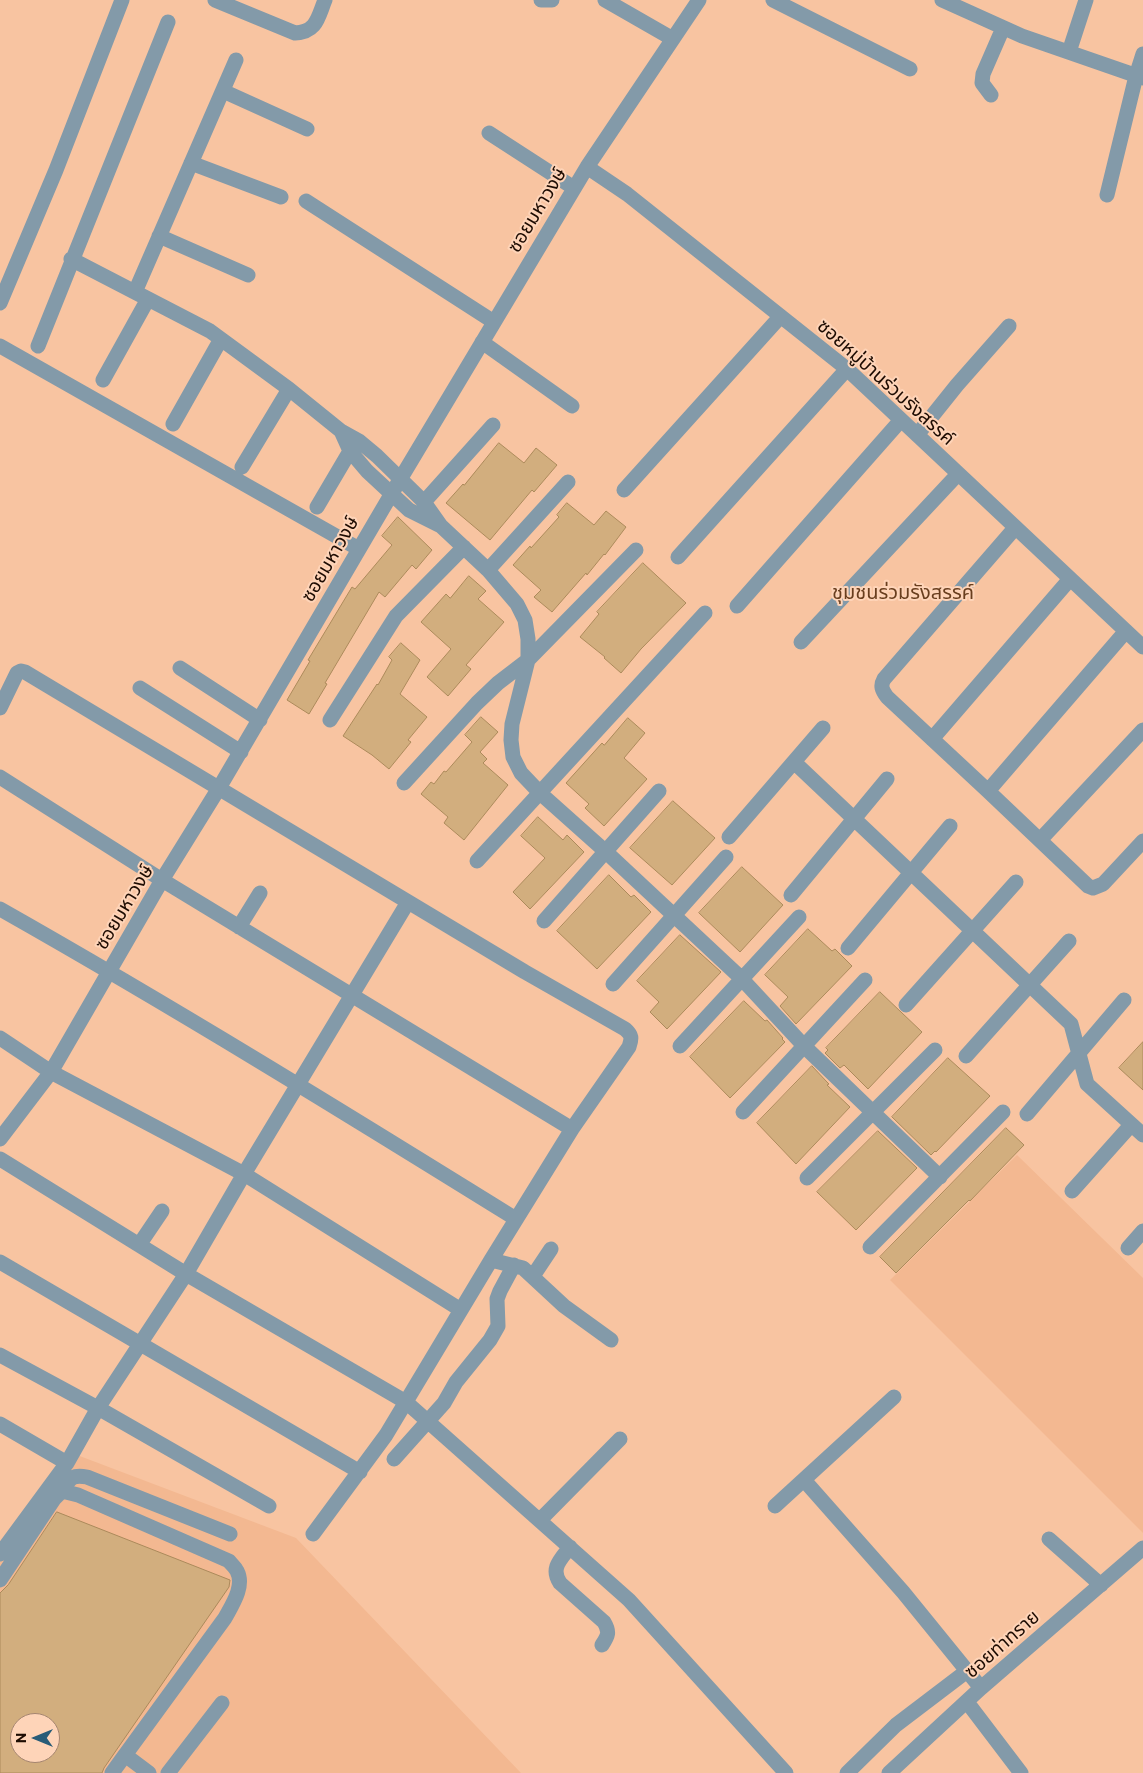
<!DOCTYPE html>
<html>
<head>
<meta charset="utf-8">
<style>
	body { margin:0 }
	#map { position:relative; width:1143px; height:1773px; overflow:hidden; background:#f8c4a1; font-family:Commissioner,sans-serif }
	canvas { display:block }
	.north { position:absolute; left:10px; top:1713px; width:50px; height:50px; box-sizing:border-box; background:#fed4b8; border:1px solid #a4846f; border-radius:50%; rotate:270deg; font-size:14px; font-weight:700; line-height:20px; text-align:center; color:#1e0c02 }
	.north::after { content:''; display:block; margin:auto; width:18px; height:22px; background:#285c78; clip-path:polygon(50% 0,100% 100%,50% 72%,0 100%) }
</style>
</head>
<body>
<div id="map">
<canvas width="1143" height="1773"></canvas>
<div class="north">N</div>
</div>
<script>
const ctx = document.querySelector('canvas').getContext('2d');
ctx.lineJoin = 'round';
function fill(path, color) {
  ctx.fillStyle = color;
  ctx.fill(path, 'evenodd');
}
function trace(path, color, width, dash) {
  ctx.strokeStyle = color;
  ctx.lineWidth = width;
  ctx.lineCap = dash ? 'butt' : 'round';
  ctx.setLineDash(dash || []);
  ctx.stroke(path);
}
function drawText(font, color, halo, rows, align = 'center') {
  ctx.font = font + ' Commissioner,"Noto Sans Thai",sans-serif';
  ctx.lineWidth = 4;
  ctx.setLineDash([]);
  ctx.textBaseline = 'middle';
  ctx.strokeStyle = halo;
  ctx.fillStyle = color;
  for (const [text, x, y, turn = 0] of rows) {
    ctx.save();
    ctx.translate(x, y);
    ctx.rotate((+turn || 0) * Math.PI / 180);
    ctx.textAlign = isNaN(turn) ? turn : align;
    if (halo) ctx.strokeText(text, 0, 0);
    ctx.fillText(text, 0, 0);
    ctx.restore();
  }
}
const built = new Path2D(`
	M1017,1155L1143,1278V1533L890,1280Z
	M77,1455L296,1538L521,1773H0V1560ZM20,1723H50V1753H20Z`);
const building = new Path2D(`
	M499,443L524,463L536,448L557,465L534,492L532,490L490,540L446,503L463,484L464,485Z
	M567,503L594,525L606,511L626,527L605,555L604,554L587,575L586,573L552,612L534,597L541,590L513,565L530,546L531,548L559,517L557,515Z
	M398,517L432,550L416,569L412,565L385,597L379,592L325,683L327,684L309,714L287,700L310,661L308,660L352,587L355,589L392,545L382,536Z
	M643,563L686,603L641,649L621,673L604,658L605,657L580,637L599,614L597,612Z
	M469,576L486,591L478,599L504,622L466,665L471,669L448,696L427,677L451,649L421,622L446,594L450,598Z
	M401,643L420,660L400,694L427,717L408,740L411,742L389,769L372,755L343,736L377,684L378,685L392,660L389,657Z
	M481,717L498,732L480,752L487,759L483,763L508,785L464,840L444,823L448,817L421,794L431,782L434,784L444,771L446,772L472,742L465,735Z
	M628,718L645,733L624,758L647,779L604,826L585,808L589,804L566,783L602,743L604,745Z
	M673,801L715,838L672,885L630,848Z
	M538,817L563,840L567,835L584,852L530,909L513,892L545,858L521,836Z
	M742,867L783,905L740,952L699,913Z
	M609,875L631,897L634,895L651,912L597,969L557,931Z
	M808,929L832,951L835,949L852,966L796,1024L780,1006L788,997L765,975Z
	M680,935L721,972L667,1029L650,1012L659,1002L637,981Z
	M880,992L922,1032L868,1089L844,1065L840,1068L825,1053L828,1050L826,1048Z
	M744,1001L765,1021L767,1020L783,1038L782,1039L785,1042L730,1098L690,1057Z
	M1143,1042V1090L1119,1068Z
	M948,1058L990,1096L936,1152L935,1151L931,1155L892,1117Z
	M812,1066L827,1082L829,1084L827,1085L850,1107L796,1164L757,1123Z
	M1006,1128L1024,1145L970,1201L969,1200L896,1273L880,1257Z
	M878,1131L917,1168L856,1230L817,1192Z
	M57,1512L230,1580L229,1587L104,1768L102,1773H0V1593L8,1585ZM20,1723H50V1753H20Z`);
const minor = new Path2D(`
	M215,0L295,33C317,32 318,17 325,0
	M541,0H552
	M605,0L673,39
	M773,0L910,69
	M942,0L1022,36L1143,78
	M1069,52L1086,0
	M223,91L307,129
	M991,95L982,83L983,74L1003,28
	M489,133L574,188
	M191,163L281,197
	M587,167L627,194L847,369L1143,647
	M1107,195L1136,76L1143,54
	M306,201L494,322
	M159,236L248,275
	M71,259L210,331L289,389L341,431L359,441L377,456L424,502L441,526L488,570L517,604L525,620L528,639V660L512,724L511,740L513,757L521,773L540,793L605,851L741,978L805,1047L940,1177
	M135,292L236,60
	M0,303L56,170L122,0
	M482,342L572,406
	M0,346L359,549
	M38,346L168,22
	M103,380L148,299
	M173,424L221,339
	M341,431L350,451L367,471L409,510L441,526
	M917,435L957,385L1009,326
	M242,467L289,389
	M624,490L780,317
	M424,502L493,425
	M317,507L350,451L356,445
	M1015,528L884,679C880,686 882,690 887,697L988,791L1088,886L1093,888L1103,884L1143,841
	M678,557L847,369
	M488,570L568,482
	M737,606L901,420
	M801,642L958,474
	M180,668L260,720
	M140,688L241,752
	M0,708L17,673L21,671L25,672L525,972L625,1029C632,1035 632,1038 629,1047L572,1129L491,1260L386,1435L313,1534
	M330,720L396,616L464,547
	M932,739L1070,579
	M794,762L1071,1024L1087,1084L1143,1135
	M0,777L162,880L572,1129
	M404,783L477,703L498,683L528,660L636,550
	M988,791L1126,631
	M729,837L823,728
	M1040,840L1143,730
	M477,861L705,613
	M791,895L887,779
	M0,909C175,1008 345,1113 516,1219
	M544,921L659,791
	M239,927L260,893
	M848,948L950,826
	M613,984L726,857
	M906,1005L1016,882
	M0,1038L51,1072L244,1174L461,1310
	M680,1046L799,917
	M966,1056L1069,941
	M743,1112L865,980
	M1027,1114L1124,1000
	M0,1139L51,1072L162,880L219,788L392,493L587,167L699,0
	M0,1159L186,1274L406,1402L629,1600L786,1773
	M807,1178L935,1050
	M1072,1191L1131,1125
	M139,1245L162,1211
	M870,1247L1003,1112
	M1128,1248L1143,1231
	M491,1260L523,1268L564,1306L611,1340
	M0,1262L360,1472
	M533,1276L551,1249
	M0,1355L98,1408L269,1506
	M0,1424L67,1463
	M394,1459L444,1403L456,1382L490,1340L498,1326L497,1299L500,1291L514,1265
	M804,1480L903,1592L981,1688
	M62,1491C70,1479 71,1474 87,1477L230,1534
	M775,1506L894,1397
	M540,1520L620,1439
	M1049,1539L1101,1585
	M570,1547C561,1559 550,1568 560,1583L604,1622C610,1632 608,1636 602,1645
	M0,1554L67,1463L98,1408L186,1274L244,1174L408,902
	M0,1580L54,1499L62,1491L78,1495L229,1561C231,1564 235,1567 237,1571C245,1586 232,1605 225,1618L125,1755L149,1773
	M967,1702L1021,1773
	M112,1773L125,1755
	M168,1773L222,1703
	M847,1773L896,1725L967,1671
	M889,1773L981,1688L1143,1548`);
const streetNames = [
	["ซอยมหาวงษ์",537,210,-59],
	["ซอยหมู่บ้านร่วมรังสรรค์",886,382,42],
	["ซอยมหาวงษ์",330,559,-60],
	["ซอยมหาวงษ์",124,907,-59],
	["ซอยท่าทราย",1002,1644,-41]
];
const neighbourhoodNames = [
	["ชุมชนร่วมรังสรรค์",903,592]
];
fill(built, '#f3b891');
fill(building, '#d2ae7e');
trace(building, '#ac8a5b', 1);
trace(minor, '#839aa9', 15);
drawText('19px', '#1e0c02', '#fed4b8', streetNames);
drawText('20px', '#693e1e', '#fed4b8', neighbourhoodNames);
</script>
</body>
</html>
